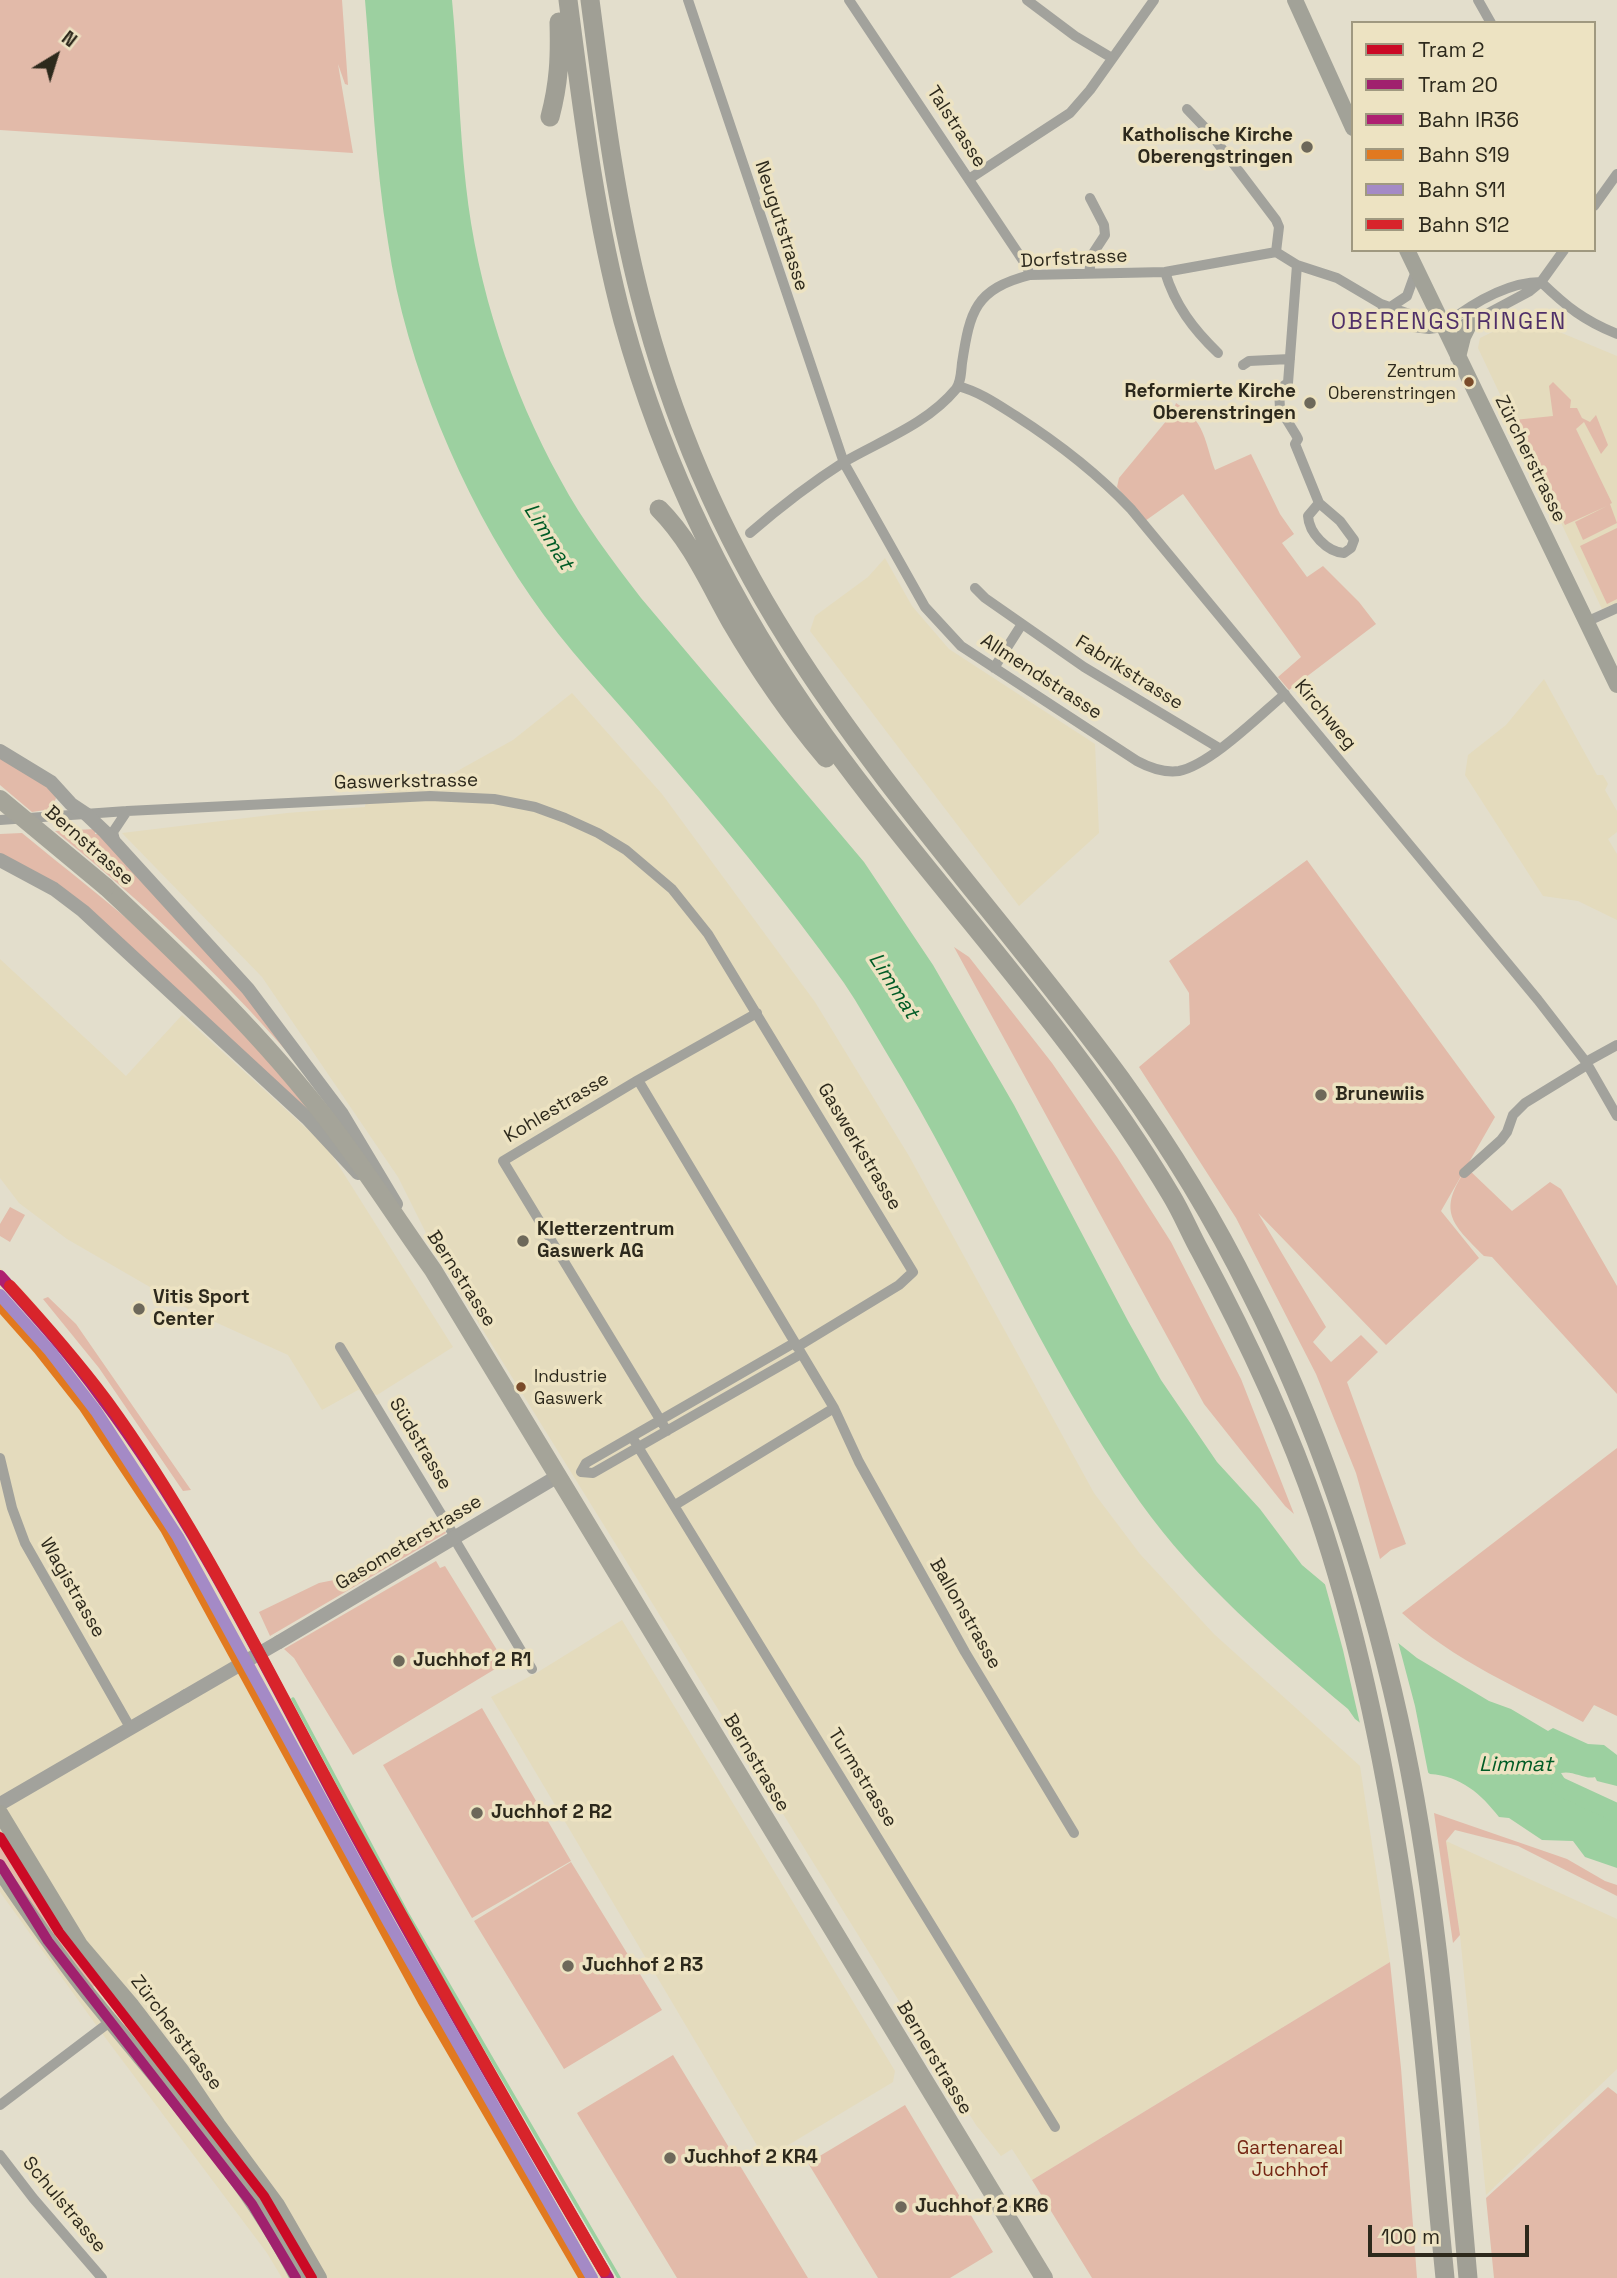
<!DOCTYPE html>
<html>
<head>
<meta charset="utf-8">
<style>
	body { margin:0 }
	#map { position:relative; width:1617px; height:2278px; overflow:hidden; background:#e3decc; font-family:"Space Grotesk",sans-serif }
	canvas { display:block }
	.legend { position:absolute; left:1351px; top:21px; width:245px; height:231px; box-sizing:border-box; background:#ede3c2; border:2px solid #a09980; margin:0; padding:9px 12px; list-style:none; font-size:21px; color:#2d291c }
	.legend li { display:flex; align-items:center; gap:14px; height:35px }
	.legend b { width:35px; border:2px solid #a09980 }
	.north { position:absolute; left:21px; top:21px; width:70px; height:70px; -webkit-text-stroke:5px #ede3c2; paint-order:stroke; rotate:38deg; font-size:19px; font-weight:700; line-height:28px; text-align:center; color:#2d291c }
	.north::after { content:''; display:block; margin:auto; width:24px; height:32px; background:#2d291c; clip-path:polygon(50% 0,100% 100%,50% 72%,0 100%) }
	.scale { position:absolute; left:1368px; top:2225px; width:161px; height:32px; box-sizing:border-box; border:4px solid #2d291c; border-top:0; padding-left:9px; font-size:21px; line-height:24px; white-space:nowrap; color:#2d291c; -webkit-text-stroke:5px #ede3c2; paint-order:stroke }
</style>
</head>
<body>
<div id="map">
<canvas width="1617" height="2278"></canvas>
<ul class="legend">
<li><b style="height:9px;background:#cb0a25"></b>Tram 2</li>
<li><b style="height:9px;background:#a0216e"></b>Tram 20</li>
<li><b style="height:9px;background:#ae2071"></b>Bahn IR36</li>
<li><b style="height:9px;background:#e17920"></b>Bahn S19</li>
<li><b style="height:9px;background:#a48ac6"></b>Bahn S11</li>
<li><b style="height:9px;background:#d8242b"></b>Bahn S12</li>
</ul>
<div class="north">N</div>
<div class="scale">100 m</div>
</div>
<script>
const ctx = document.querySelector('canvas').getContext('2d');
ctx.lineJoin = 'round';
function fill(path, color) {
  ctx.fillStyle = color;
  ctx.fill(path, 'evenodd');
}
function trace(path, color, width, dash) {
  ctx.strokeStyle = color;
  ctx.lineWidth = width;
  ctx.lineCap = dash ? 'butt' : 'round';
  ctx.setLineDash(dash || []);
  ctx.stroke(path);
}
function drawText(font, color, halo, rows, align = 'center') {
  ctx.font = font + ' "Space Grotesk",sans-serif';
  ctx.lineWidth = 7;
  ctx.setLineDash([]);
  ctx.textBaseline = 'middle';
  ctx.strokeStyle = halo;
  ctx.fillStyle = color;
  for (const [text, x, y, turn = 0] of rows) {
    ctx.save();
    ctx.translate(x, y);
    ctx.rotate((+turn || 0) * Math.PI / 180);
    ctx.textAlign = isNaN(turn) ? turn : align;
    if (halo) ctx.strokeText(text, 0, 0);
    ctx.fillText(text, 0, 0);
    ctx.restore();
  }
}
const built = new Path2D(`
	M1515,321L1545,326L1617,356V603L1602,609L1478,348L1480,338Z
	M885,558L912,606L949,649L1095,744L1099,833L1019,906L810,631L815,616L868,577Z
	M1544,679L1597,775H1603L1608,784L1605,790L1617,811V832L1608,839L1617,854V920L1578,901L1543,896L1465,775L1468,755L1506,725Z
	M572,693L662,794L815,1002L909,1156L1094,1493L1140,1554L1214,1634L1360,1766L1390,1962L1032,2180L1012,2149L1001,2156L976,2125L440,1261L398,1177L262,977L122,833L287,813L365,807L366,795L434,784L513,740Z
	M0,959L126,1076L182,1015L327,1147L453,1347L377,1395L358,1390L322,1410L288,1355L193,1312L67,1239L19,1203L0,1178Z
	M0,1268L27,1294L92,1373L152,1459L200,1536L442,1982L615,2278H282L267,2253L107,2040L0,1892Z
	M622,1620L895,2071L893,2082L765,2159L491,1697L538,1672Z
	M1446,1841L1617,1919V2069L1486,2195L1460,1935Z`);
const green = new Path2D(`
	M0,0H342L348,85L345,84L338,64L353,153L0,130Z
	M1553,382L1571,400L1570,408H1577L1582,418L1590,422L1596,415L1608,445L1601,454L1584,422L1576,429L1612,503L1610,504L1617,523L1583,540L1575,522L1607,506L1565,525L1514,420L1553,416L1549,386Z
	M1176,403C1206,422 1204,440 1215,470L1251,454L1280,514L1294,534L1282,543L1307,577L1323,566L1359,602L1376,624L1289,690L1278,677L1301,657L1183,494L1145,521L1117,487L1119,478L1172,414Z
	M1617,528V599L1607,604L1580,546Z
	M0,755L48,785L56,798L52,809L32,812L0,785Z
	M95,829V834H99L234,977L307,1075C231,985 147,905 55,831Z
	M22,833C64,868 110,902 153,942C210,995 263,1054 314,1114L312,1116L101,921L0,855V834Z
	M1307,860L1495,1117L1441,1211L1479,1258L1386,1345L1258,1213L1326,1327L1313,1342L1331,1362L1361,1335L1378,1352L1347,1382L1406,1544L1391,1550L1380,1559L1356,1473L1316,1374L1236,1218L1139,1067L1190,1024L1189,993L1169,961Z
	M954,947L969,957L1052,1063L1117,1157L1171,1242L1241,1379L1294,1514L1285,1506L1204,1404Z
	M1467,1168L1512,1211L1550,1182L1561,1189L1617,1286V1394L1492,1257L1484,1256C1451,1223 1437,1211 1467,1168Z
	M10,1207L25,1215L10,1242L0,1236V1224Z
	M48,1297L76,1324L191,1490L183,1491L99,1368L43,1299Z
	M1617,1448V1716L1594,1705L1583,1722C1523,1690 1452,1660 1402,1613Z
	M444,1529L446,1533L270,1636L259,1612L319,1583L354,1576Z
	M436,1561L440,1568L445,1566L505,1663L353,1755L294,1658L284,1649Z
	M482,1708L571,1861L472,1918L383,1765Z
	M1434,1813L1567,1859L1605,1881L1617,1885V1896L1518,1846L1455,1830L1446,1841L1460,1935L1453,1943Z
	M0,1830L50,1913L102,1978L90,1990L0,1865Z
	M571,1862L662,2010L564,2069L474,1921Z
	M1390,1962L1401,2068L1417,2278H1092L1032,2180Z
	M133,2022L252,2176L316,2278H303L123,2026Z
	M673,2055L808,2278H677L577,2113Z
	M1608,2087L1617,2094V2278H1494L1486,2198Z
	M905,2105L993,2252L950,2278H878L808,2163Z`);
const water = new Path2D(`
	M365,0H452C458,62 459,124 466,186C477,287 511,390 560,479C583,522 612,560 641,598L864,862L933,965L1014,1105L1128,1321L1161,1380L1217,1462L1260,1509L1302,1565L1333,1591L1417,1658L1489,1701L1511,1709L1548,1731L1553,1728L1588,1744L1604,1745L1617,1755V1786L1597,1781L1595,1777C1585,1780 1573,1770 1561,1773C1573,1793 1595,1808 1617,1812V1868L1585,1857L1573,1841L1542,1840L1509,1818L1499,1817C1481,1794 1461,1776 1430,1774L1355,1719L1348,1709C1273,1646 1197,1582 1140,1502C1040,1361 976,1199 886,1052C872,1029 859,1005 844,983C783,897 716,817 647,737C608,691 565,647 531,597C495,545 464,486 440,427C416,368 397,305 388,242C375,162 372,81 365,0Z`);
const pier = new Path2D(`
	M1323,1577L1371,1613L1397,1638L1415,1706L1429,1777L1361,1728L1343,1650Z`);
const stream = new Path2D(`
	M293,1699L408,1915L619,2278`);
const river = new Path2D(`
	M1561,1787L1617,1813`);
const minor = new Path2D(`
	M688,0L844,463L925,607L961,646L1137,761C1150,768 1164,773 1179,771C1210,765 1260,715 1285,694
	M849,0L1026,265L1030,275
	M1027,0L1075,36L1112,58
	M1478,0L1491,23
	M1187,109L1210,133L1276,220L1279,227L1276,252
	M969,179L1070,113L1090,90L1154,0
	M1594,206L1617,174
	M1297,265L1288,383L1279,389L1280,409L1296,435L1298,439L1295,444L1319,503L1340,521L1354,540L1351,548L1344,553C1327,552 1309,533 1308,516L1319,503
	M1165,272C1175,305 1193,329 1218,353
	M1089,273L1092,255L1105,235L1104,225L1090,198
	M1381,304L1390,318L1413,327L1429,329L1470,323L1530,291L1541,282L1564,250
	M1392,306L1407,296L1416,271
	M1443,326C1470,305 1507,282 1541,282C1567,307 1583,320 1617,334
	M1243,365L1249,361L1290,359
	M958,386C980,392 997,404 1016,416C1058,443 1097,473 1131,509L1538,1000L1586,1062L1617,1116
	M750,533C780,507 811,483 844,462C882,440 927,424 956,389C961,382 961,372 962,363C970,311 975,289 1030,275L1165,272L1276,252L1297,265L1337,278L1381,304L1443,326
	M975,588L985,598L1084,667L1219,748
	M1586,622L1617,608
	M994,668L1022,624
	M0,820L127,811L430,796L494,799L535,807L565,818L598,833L626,850L672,889L708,934L913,1272L899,1285L797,1347
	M116,844L113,832L127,811
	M1586,1062L1617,1045
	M638,1080L834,1408L859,1462L965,1652L1074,1833
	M1464,1173L1501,1140L1507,1132L1513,1115L1525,1103L1587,1065
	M794,1343L586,1463L581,1472L593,1473L801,1354
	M340,1347L452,1532L458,1545L532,1669
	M667,1431L503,1161L638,1080L757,1013
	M632,1437L1055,2127
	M0,1458L12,1508L25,1543L131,1729
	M675,1505L834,1408
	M0,2105L111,2021
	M0,2155L33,2198L102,2278`);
const tertiary = new Path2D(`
	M0,751L51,782L71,804L86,814L105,832L248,989L342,1114L396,1204
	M0,860L54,889L83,911L307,1118L358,1173
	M279,1642L558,1476
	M0,1804L186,1696`);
const secondary = new Path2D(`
	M1295,0L1353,128
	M1407,250L1617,685
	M1458,357L1463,337L1470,323
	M0,1813L80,1945L132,2006L181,2070L218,2125L277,2205L319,2278
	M0,1871C29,1913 58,1956 90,1996C163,2087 245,2174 298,2278`);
const primary = new Path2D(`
	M106,887C185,961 263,1036 329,1122C366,1170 398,1221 433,1270L1044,2278`);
const motorway = new Path2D(`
	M568,0C582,108 595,216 623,321C664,470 734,610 824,735C937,891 1073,1030 1171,1195C1182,1213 1190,1233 1200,1251C1245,1335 1287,1423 1318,1514C1359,1635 1385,1765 1404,1892C1423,2020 1432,2149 1445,2278
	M590,0C603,99 615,199 640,296C671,418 721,534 788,640C886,796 1013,931 1121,1079C1170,1147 1214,1219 1251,1294C1319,1428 1366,1571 1399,1719C1440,1902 1451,2091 1468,2278
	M550,117C559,83 560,57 559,22
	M659,509C691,541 709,583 731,622C759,670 790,715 826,758`);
const rail = new Path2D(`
	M227,1625L288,1751`);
const tertiaryBridge = new Path2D(`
	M186,1696L279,1642`);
const primaryBridge = new Path2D(`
	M0,799L106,887`);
const rail1 = new Path2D(`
	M0,1276C36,1316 71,1355 102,1398C199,1527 269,1675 345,1816C429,1972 519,2125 608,2278`);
const rail2 = new Path2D(`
	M0,1305L39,1349L84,1406L166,1529L423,2000L585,2278`);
const rail3 = new Path2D(`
	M0,1295L50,1351L96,1411L178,1537L388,1921L592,2278`);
const rail4 = new Path2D(`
	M10,1286C44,1323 77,1361 107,1401C198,1526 265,1667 339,1802C425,1960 514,2116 604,2271`);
const tram1 = new Path2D(`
	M0,1837L59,1932L264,2196L312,2278`);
const tram2 = new Path2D(`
	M0,1864L48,1941L252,2204L296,2278`);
const markers = [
	[1307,147,7,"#6d685a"],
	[1469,382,6,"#7a4b2a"],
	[1310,403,7,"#6d685a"],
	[1321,1095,7,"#6d685a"],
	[523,1241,7,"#6d685a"],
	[139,1309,7,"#6d685a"],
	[521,1387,6,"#7a4b2a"],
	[399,1661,7,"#6d685a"],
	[477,1813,7,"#6d685a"],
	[568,1966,7,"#6d685a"],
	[670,2158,7,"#6d685a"],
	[901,2207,7,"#6d685a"]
];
const busNames = [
	["Zentrum",1456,372],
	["Oberenstringen",1456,394],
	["Industrie",534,1377,"left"],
	["Gaswerk",534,1399,"left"]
];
const streetNames = [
	["Talstrasse",956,127,57],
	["Neugutstrasse",781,226,72],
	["Dorfstrasse",1074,259,-3],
	["Zürcherstrasse",1530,459,64],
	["Fabrikstrasse",1129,673,32],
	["Allmendstrasse",1041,677,33],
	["Kirchweg",1325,715,50],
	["Gaswerkstrasse",406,782,-1],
	["Bernstrasse",89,846,41],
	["Kohlestrasse",557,1108,-31],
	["Gaswerkstrasse",859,1147,59],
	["Bernstrasse",461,1279,57],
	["Südstrasse",420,1444,59],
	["Gasometerstrasse",409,1543,-31],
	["Wagistrasse",72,1588,60],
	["Ballonstrasse",965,1614,60],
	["Bernstrasse",756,1763,59],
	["Turmstrasse",862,1778,58],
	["Zürcherstrasse",176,2033,53],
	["Bernerstrasse",934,2058,59],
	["Schulstrasse",64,2205,50]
];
const poiNames = [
	["Katholische Kirche",1293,136,"right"],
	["Oberengstringen",1293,158,"right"],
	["Reformierte Kirche",1296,392,"right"],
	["Oberenstringen",1296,414,"right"],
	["Brunewiis",1335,1095],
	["Kletterzentrum",537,1230],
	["Gaswerk AG",537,1252],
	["Vitis Sport",153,1298],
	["Center",153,1320],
	["Juchhof 2 R1",413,1661],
	["Juchhof 2 R2",491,1813],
	["Juchhof 2 R3",582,1966],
	["Juchhof 2 KR4",684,2158],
	["Juchhof 2 KR6",915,2207]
];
const parkNames = [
	["Gartenareal",1290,2149],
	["Juchhof",1290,2171]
];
const waterNames = [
	["Limmat",548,537,58],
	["Limmat",893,986,57],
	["Limmat",1516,1765]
];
const quarterNames = [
	["OBERENGSTRINGEN",1449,323]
];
fill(built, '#e4dbbd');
fill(green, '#e2baa9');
fill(water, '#9cd0a0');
fill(pier, '#e3decc');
trace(stream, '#9cd0a0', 3.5);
trace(river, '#9cd0a0', 19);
trace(minor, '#a2a29c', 10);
trace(tertiary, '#a2a29c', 14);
trace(secondary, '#a2a298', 16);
trace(primary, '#a5a499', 18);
trace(motorway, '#a09f95', 19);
trace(rail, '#a19e95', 6);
trace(rail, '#ede3c2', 3.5, [10]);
trace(tertiaryBridge, '#a2a29c', 14);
trace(primaryBridge, '#a5a499', 18);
trace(rail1, '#ae2071', 12);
trace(rail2, '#e17920', 12);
trace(rail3, '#a48ac6', 12);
trace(rail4, '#d8242b', 12);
trace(tram1, '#cb0a25', 10);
trace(tram2, '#a0216e', 10);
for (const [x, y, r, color] of markers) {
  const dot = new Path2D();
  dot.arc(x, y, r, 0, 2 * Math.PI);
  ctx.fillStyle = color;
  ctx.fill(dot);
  trace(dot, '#ede3c2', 2.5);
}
drawText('17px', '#2d291c', '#ede3c2', busNames, 'right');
drawText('19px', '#2d291c', '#ede3c2', streetNames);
drawText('bold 19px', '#2d291c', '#ede3c2', poiNames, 'left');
drawText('19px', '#752513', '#ede3c2', parkNames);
drawText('italic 21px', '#005c26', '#ede3c2', waterNames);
ctx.letterSpacing = '2px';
drawText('23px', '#503069', '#ede3c2', quarterNames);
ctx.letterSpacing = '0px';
</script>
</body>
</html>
